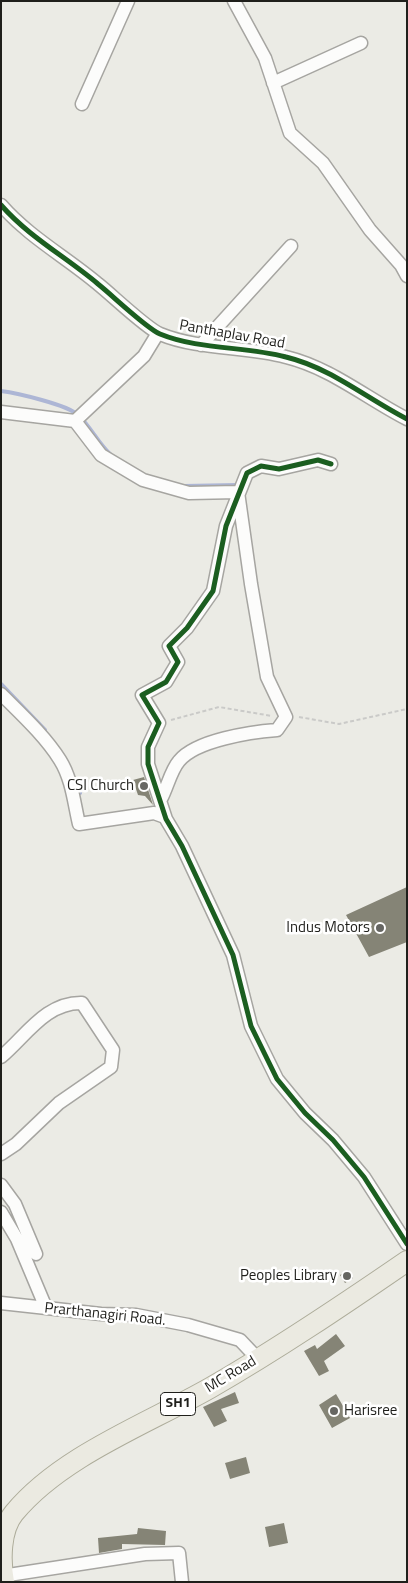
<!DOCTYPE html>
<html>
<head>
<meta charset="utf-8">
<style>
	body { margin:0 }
	#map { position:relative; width:408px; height:1583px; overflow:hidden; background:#ebebe5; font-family:"Titillium Web",sans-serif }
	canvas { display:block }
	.frame { position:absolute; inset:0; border:2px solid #1f1f1b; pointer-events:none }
</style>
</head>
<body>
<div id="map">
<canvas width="408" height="1583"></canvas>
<div class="frame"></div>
</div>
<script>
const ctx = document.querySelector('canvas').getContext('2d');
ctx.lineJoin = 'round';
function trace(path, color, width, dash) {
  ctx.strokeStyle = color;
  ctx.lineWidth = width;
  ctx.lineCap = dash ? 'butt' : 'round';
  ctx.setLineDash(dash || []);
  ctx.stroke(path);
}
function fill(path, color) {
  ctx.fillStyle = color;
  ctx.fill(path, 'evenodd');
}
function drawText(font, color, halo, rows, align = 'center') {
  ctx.font = font + ' "Titillium Web",sans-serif';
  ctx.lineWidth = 5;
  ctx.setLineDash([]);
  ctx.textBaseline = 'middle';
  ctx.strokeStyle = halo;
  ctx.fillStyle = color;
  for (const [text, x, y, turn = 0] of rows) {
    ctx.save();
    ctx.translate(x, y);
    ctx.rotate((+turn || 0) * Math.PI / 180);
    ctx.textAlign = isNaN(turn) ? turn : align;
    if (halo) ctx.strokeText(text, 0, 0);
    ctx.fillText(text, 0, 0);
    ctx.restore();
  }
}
const stream = new Path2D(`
	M1,391C17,393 68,405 78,415C91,427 98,443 110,454
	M184,486L237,485
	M1,684L45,730
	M75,781L80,793`);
const building = new Path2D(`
	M144,777L153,805L145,796L138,795L133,780Z
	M407,887V942L369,957L346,915Z
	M348,1270L353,1278L345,1283L340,1275Z
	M336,1334L345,1346L324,1361L329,1371L319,1376L304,1351L315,1345L317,1349Z
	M235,1392L239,1403L221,1409L227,1421L214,1427L203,1407Z
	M336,1394L350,1418L332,1428L319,1405Z
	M246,1457L250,1473L230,1479L225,1463Z
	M284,1523L288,1543L269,1547L265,1527Z
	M138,1528L166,1531L165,1545L122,1544V1549L99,1553L98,1538L137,1534Z`);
const path = new Path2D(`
	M299,717L339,724L407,709
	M171,720L219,707L272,716`);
const minor = new Path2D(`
	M234,1L265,58L290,133L323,163L370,230L401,265L407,276
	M273,83L361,43
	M82,104L128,1
	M1,205C29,237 66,257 98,284C112,295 146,328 160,334C199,350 245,346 286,357C331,368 366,398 407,419
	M201,345L291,246
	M1,412L75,421
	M75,421L101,455L143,480L189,493L238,492L251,584L267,677L286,717L277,730C251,732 196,740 179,761C171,770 167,788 161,799
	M75,421L144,356L158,333
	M331,464L318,460L279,469L261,466L247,473L226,526L213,591L187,628L169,646L178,662L166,682L142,695L159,723L148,747V764L166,819L182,846L233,955L251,1026L277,1079L305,1113L333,1140L364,1177L407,1244
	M1,694C21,714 45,736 60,760C72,779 74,803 79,824L154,813L165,817
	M1,1057C26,1036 46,1002 82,1003L113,1050L111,1067L59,1103L16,1144L1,1154
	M1,1185L15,1204L36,1254
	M1,1212L17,1239L46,1308
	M1,1303L101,1314L136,1315L188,1325L240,1340L258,1359
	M2,1576L145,1554L179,1553L182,1582`);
const primary = new Path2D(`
	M4,1582C0,1561 0,1530 14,1513C61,1456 147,1424 210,1388C278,1349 343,1305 407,1261`);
const cycleway = new Path2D(`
	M1,205C29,237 66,257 98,284C112,295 146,328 160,334C199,350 245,346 286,357C331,368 366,398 407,419
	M331,464L318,460L279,469L261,466L247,473L226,526L213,591L187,628L169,646L178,662L166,682L142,695L159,723L148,747V764L166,819L182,846L233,955L251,1026L277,1079L305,1113L333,1140L364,1177L407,1244`);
const markers = [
	[144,786,5,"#666662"],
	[380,928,5,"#666662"],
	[347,1276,5,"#666662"],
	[334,1411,5,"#666662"]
];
const shields = [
	[178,1404,35]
];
const shieldNames = [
	["SH1",178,1404]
];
const streetNames = [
	["Panthaplav Road",232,335,10],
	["Prarthanagiri Road.",105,1315,6],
	["MC Road",231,1375,-31]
];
const poiNames = [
	["CSI Church",134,786],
	["Indus Motors",370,928],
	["Peoples Library",337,1276],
	["Harisree",344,1411,"left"]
];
trace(stream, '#adb6d5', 4);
fill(building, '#858476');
trace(minor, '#a6a5a1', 15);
trace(primary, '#adac9a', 22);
trace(path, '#cacac8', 2, [4, 2.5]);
trace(minor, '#fcfcfb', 12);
trace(primary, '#ebeae1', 20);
trace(cycleway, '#1b5e20', 5);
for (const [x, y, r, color] of markers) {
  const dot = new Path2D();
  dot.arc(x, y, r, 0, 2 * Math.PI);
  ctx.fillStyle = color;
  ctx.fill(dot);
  trace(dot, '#fff', 2);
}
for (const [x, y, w] of shields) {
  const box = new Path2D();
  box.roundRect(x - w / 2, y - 11.5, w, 23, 4);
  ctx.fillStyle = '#fff';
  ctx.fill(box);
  trace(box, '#1f1f1b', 1);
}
drawText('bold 14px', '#1f1f1b', null, shieldNames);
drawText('15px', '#1f1f1b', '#fff', streetNames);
drawText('15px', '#1f1f1b', '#fff', poiNames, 'right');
</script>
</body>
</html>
